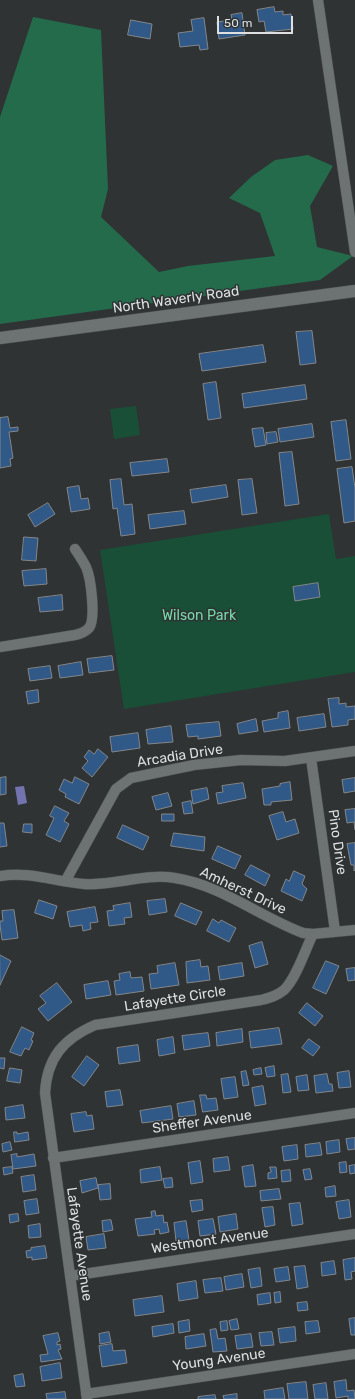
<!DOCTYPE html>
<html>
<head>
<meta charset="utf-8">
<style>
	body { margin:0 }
	#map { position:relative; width:355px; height:1399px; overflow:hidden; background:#2f3334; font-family:Rubik,sans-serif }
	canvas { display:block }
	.scale { position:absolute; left:217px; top:16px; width:76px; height:18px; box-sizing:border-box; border:2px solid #dddfe0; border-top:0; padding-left:5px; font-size:12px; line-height:14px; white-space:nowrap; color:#dddfe0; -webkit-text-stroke:3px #2f3334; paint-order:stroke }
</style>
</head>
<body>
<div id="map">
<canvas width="355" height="1399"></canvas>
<div class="scale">50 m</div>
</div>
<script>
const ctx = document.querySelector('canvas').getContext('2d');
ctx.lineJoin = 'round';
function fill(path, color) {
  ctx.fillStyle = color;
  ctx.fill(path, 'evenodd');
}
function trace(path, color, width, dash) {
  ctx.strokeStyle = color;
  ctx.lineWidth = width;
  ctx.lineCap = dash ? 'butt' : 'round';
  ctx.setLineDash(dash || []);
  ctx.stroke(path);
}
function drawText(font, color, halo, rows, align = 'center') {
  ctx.font = font + ' Rubik,sans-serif';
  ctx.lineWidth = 3;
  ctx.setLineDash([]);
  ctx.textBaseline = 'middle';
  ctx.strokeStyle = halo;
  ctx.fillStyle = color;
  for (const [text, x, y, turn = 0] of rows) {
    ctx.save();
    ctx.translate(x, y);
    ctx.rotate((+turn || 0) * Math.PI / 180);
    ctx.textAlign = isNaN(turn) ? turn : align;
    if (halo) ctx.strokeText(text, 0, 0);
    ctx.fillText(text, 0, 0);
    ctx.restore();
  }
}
const green = new Path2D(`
	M136,406L140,435L114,439L110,409Z
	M329,514L336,559L355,556V672L124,709L100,550Z`);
const forest = new Path2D(`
	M33,17L101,30L108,189L101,217L159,272L188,266L275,256L260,213L229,198L251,177L275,160L308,155L333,166L310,206L317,247L353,256L320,280L0,324V117Z`);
const water = new Path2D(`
	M24,786L27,803L18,805L15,787Z`);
const building = new Path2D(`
	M274,7L275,12L283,11V15L291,14L293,29L266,32L264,21L259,22L257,10Z
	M242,13L245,35L219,39L217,22L232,20L231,15Z
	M204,18L208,49L200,50L199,45L180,47L178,33L193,31L191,20Z
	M131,20L152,24L150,39L128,35Z
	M312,331L316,363L300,365L296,332Z
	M263,345L266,362L202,371L199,354Z
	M216,382L221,418L208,420L203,384Z
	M305,385L307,399L244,408L242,394Z
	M8,417L10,428L18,427V431L9,432L13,458L10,459L11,466L0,468V418Z
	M346,420L351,459L336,461L331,422Z
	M312,424L314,437L280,442L278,429Z
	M263,428L266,445L255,447L252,429Z
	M276,432L278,442L267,444L266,433Z
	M292,452L299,504L285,506L279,453Z
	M167,459L169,472L132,476L130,463Z
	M352,467L355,488V521L344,523L337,469Z
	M121,479L124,505L132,504L135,534L121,536L117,508L113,509L110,480Z
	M252,479L257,513L242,515L238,480Z
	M226,485L228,497L192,503L190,490Z
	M79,486L81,499L88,498L90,509L71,512L67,488Z
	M48,503L55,514L35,527L28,515Z
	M184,511L186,524L150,529L148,515Z
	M24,537L38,538L36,561L22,560Z
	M46,569L47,584L24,586L22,571Z
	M318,583L320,597L295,601L293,587Z
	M62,595L63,610L40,612L38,598Z
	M112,656L114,670L89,673L87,659Z
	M81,662L83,675L60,678L58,666Z
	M50,666L52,678L30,681L28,669Z
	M38,690L39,702L28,704L26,692Z
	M339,698V704L346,703V707L355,706V719L348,720V725L332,727L328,699Z
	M288,711L290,728L264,732L262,721L278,718V713Z
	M324,714L326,727L299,731L297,718Z
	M256,719L258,731L239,734L237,724Z
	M219,722L221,736L198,739V736L188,737L186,725Z
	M171,726L173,742L148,744L146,730Z
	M138,733L140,748L112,752L110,737Z
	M98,749L108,757L92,777L82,768L88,761L84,757L89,750L94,754Z
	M6,777V794L0,795V778Z
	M75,777L89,784L79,804L65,797L66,794L59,790L64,779L72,783Z
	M355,778V791L344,793L342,780Z
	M290,782L292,800L271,802V805H264L262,789L280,786V784Z
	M243,783L246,798L218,804L216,793L223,792L222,786Z
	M207,788L209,799L193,804L191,791Z
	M168,793L172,806L156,810L152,797Z
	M191,801L193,813L184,814L182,803Z
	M55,806L69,813L64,821L69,824L60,842L46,835L54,818L50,816Z
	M355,809V830L354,822L347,823L345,810Z
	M283,812L286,822L295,819L299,833L277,840L269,816Z
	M162,814H174V821H162Z
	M0,823H4L7,846L0,847Z
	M24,824H32V833L23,832Z
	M123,825L149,837L143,850L117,838Z
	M174,833L205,837L204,851L171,846Z
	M355,843V870L354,871V865H351L347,844Z
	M218,846L241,856L235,869L212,859Z
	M251,865L270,875L265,886L245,875Z
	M294,871L305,876L302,884L307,889L302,901L281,891L286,879L289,881Z
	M165,899L167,912L149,915L147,901Z
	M39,900L57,906L53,919L35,913Z
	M130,903L132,917L124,918L125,924L109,926L107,911L114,910L113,906Z
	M181,903L202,912L196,925L175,916Z
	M95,907L98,922L90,923L91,929L83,931L82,925L70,927L67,912Z
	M14,910L18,938L2,940L0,925V921H3L2,911Z
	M213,919L219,923L221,920L236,928L229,942L207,931Z
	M262,942L268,964L255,968L249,946Z
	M0,955L11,961L0,985Z
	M200,960L201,967L208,966L210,980L187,983L186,962Z
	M326,961L339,966L326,994L313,988Z
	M175,963L179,985L151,989L149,974L158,973L157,966Z
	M242,963L244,976L220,980L218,967Z
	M355,968V980L348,981L346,969Z
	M130,972L131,978L142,977L144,991L116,995L114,981L120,980L119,974Z
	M108,981L111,995L86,999L84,985Z
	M57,983L72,1002L48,1021L38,1009L46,1003L40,996Z
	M307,1003L323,1016L315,1026L299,1013Z
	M22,1027L34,1033L31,1040L33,1041L29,1050L25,1048L21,1056L10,1052Z
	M279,1028L282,1044L251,1048L249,1032Z
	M242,1029L243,1042L217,1046L216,1033Z
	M208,1033L210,1046L184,1050L182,1036Z
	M173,1037L175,1053L159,1056L157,1040Z
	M309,1039L320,1047L313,1056L302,1048Z
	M138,1045L140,1061L119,1064L117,1048Z
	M87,1056L99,1065L84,1086L72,1077Z
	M0,1058H5L4,1069L0,1068Z
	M274,1066L275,1076L267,1077L265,1068Z
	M10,1068L22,1070L20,1083L7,1081Z
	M261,1068L262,1074L254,1075L253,1070Z
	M246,1071L249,1085L243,1086L241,1072Z
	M349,1071L351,1087L339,1088L337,1073Z
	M288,1074L291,1092L283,1093L281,1075Z
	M327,1074L329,1084H332L333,1091L316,1093L314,1076Z
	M307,1075L309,1090L298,1091L296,1077Z
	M235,1077L238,1097L224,1099L221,1079Z
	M263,1086L266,1104L255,1106L252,1088Z
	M120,1090L123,1105L107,1107L105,1092Z
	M200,1095H206L207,1099L216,1098L218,1110L203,1112Z
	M194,1101L196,1115L179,1117L177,1104Z
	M23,1105L25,1118L6,1120L5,1108Z
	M171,1106L173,1119L142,1123L140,1111Z
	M86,1112L87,1116L92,1115L94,1129L74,1132L71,1114Z
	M14,1132H17V1134L28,1132L29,1140L15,1142Z
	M355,1138V1149L348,1150L346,1139Z
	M339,1140L340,1152L327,1154L326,1142Z
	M10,1142L12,1150L3,1152L2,1144Z
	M320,1143L322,1155L306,1157L305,1145Z
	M297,1145L298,1159L284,1161L282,1147Z
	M17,1154V1157L34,1154L36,1166L13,1169L11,1155Z
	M228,1157L230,1170L214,1172L213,1159Z
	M200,1161L203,1182L191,1184L188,1163Z
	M346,1162L347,1172L340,1173L339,1163Z
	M253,1165L256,1186L245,1187L242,1167Z
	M355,1165V1173L350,1174L349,1166Z
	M12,1167L13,1173L4,1175L3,1168Z
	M160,1167L162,1180L141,1183L140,1170Z
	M270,1167H276L277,1178L268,1179V1173L271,1172Z
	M310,1169L312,1179L305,1180L303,1170Z
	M290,1170L291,1181L282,1182L281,1171Z
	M34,1175L36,1190L23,1192L21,1177Z
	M96,1178L98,1188L82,1193L80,1181Z
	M172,1178L173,1187L165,1188L163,1179Z
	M110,1184L111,1199L100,1200L98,1185Z
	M335,1186L336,1196L326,1197L325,1188Z
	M279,1189L281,1199L261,1201L260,1191Z
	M37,1199L39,1213L26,1215L24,1201Z
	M202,1200L203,1210L192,1212L190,1201Z
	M349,1200L351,1217L339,1219L336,1202Z
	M300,1203L303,1224L292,1226L289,1204Z
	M273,1207L275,1225L265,1227L262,1208Z
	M155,1211L156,1216L163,1215L164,1223L167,1222L169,1232L160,1234L159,1229L154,1230L155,1234L138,1236L135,1219L152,1217L151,1212Z
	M18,1214L19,1221L10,1223L9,1215Z
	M236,1214L238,1229L220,1232L218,1217Z
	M213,1219L216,1234L200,1236L198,1221Z
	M111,1220L113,1230L103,1232L102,1221Z
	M186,1221L189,1240L176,1241L174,1223Z
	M40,1224L41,1237L29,1238L28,1226Z
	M104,1234L106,1248L88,1250L86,1237Z
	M45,1246L47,1258L32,1260V1257L27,1258L26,1251L31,1250V1248Z
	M355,1258V1271L351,1272L352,1279L345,1280L343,1260Z
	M334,1261L336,1274L322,1276L321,1263Z
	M305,1266L308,1287L297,1289L294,1267Z
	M288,1267L290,1280L276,1282L274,1269Z
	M260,1268L262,1286L251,1288L248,1270Z
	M242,1274L244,1287L226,1290L224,1277Z
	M221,1278L223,1291L205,1293L203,1280Z
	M196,1281L198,1298L179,1301L177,1284Z
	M280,1292L281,1302L275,1303L274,1293Z
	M270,1293L271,1303L258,1305L257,1295Z
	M162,1296L164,1312L135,1316L133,1300Z
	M307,1302L308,1310L298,1311L297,1303Z
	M355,1318V1335H351L349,1319Z
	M237,1319L239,1329L231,1330L229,1321Z
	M189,1320L190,1331L179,1333L178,1322Z
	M227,1321L228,1330L221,1331L220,1322Z
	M318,1321L320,1332L306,1334L305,1322Z
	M173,1324L174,1333L153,1337L152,1327Z
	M295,1327L296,1341L280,1343L278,1329Z
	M216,1329L218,1339L225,1338L227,1351L213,1352L210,1330Z
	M109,1332L111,1342L100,1344L99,1334Z
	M272,1332L274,1345L261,1346L259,1333Z
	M58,1333L60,1341L57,1342V1345L60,1344L61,1349L58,1350L62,1359L41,1362L40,1355L48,1354L43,1336Z
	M204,1334L206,1346L186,1349L185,1337Z
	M251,1334L253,1347L237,1349L235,1336Z
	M112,1344L113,1351L125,1350L127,1363L102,1367L99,1346Z
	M60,1363L62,1378L42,1381L40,1367Z
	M23,1374L25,1386L16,1387L14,1376Z
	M346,1380L347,1391L354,1390L355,1399H348V1396L336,1398L334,1382Z
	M306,1382L308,1399H289L287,1384Z
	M326,1383L328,1399H315L313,1385Z
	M283,1388L285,1399H265L264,1391Z
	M65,1392L66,1399H47L46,1394Z
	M237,1394V1399H224L223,1396Z
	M215,1395L216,1399H198V1397Z`);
const street = new Path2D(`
	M318,0L355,252
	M0,647L75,635C80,634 85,632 89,628C96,619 91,578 86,567C83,561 79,555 75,549
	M311,758L335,931
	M0,876C31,871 55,882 84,884C115,886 144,873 175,878C221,885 260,917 303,933L313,934L355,930
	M66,880L116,789L131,778L194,765L241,760L285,761L355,751
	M53,1158L355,1113
	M70,1276L355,1234
	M86,1394L355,1354
	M87,1399L45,1093C47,1058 63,1039 95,1025L261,1000C269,998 277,996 284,990C296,979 305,950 313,934`);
const secondary = new Path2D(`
	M0,338L355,291`);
const streetNames = [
	["North Waverly Road",176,300,-8],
	["Arcadia Drive",180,756,-9],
	["Pino Drive",337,842,82],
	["Amherst Drive",243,891,25],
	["Lafayette Circle",175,999,-9],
	["Sheffer Avenue",202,1122,-8],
	["Westmont Avenue",210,1241,-8],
	["Lafayette Avenue",79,1244,82],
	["Young Avenue",219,1360,-8]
];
const parkNames = [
	["Wilson Park",199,616]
];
fill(green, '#1a4f37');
fill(forest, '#246b4c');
fill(water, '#7374ad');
fill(building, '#305987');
trace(building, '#83868a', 1);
trace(street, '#4e5253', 11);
trace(secondary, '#4e5253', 13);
trace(street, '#6d7273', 10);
trace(secondary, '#6d7273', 12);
drawText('14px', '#dddfe0', '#2f3334', streetNames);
drawText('14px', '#75d8a7', '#2f3334', parkNames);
</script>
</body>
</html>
